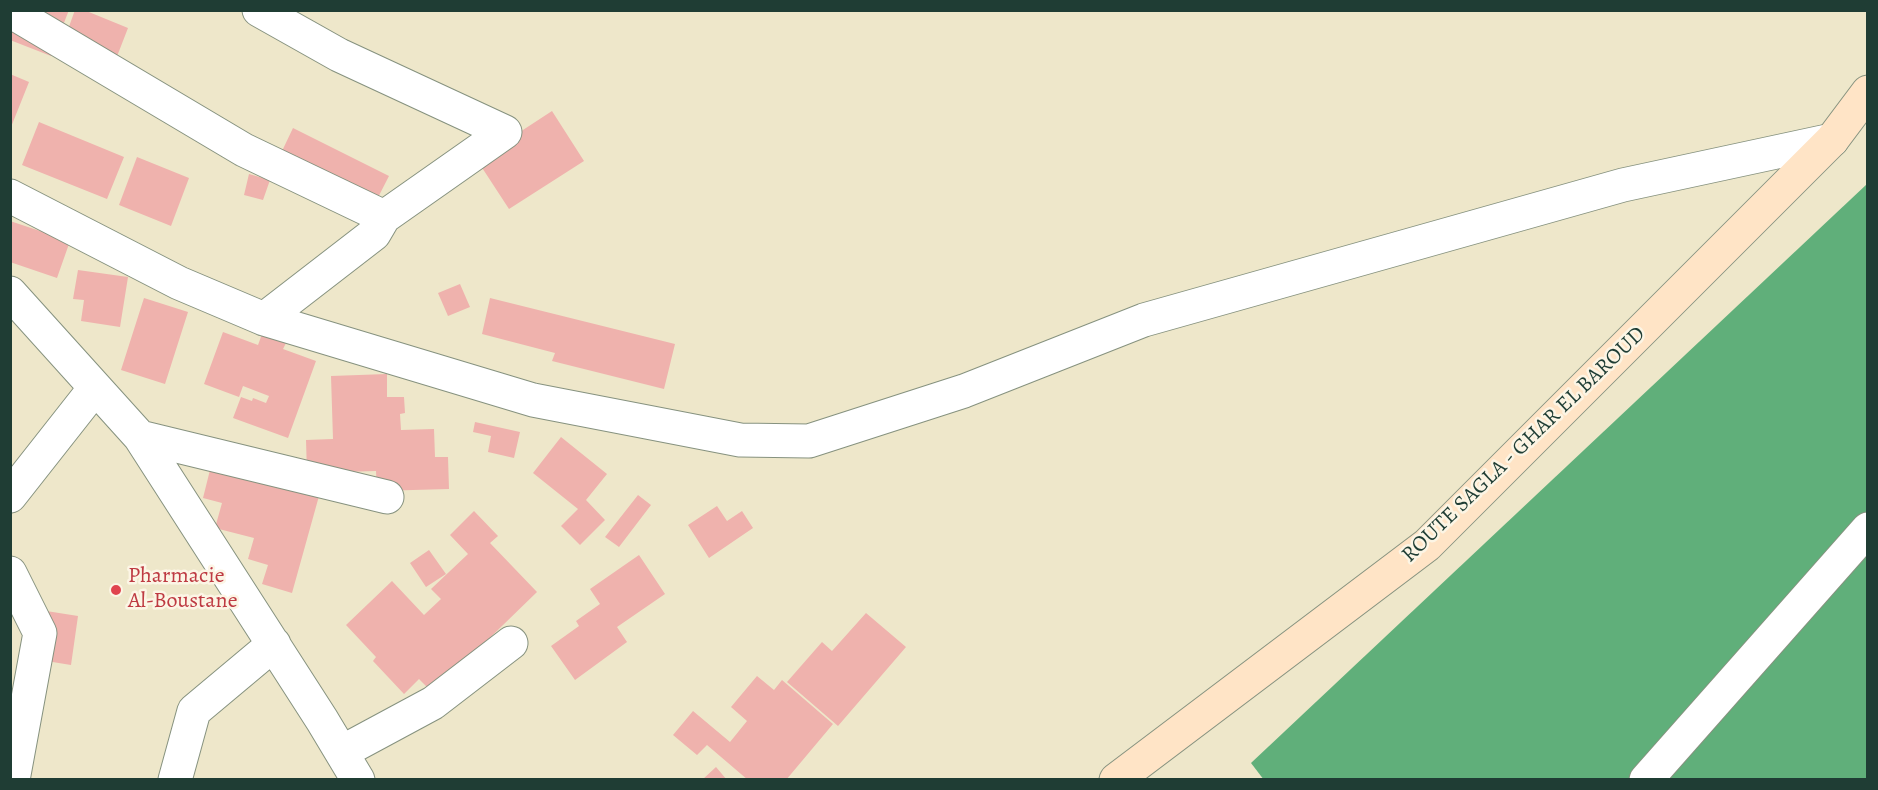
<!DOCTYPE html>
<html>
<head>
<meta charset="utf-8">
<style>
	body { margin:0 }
	#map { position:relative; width:1878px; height:790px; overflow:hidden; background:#eee7ca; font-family:Alegreya,serif }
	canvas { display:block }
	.frame { position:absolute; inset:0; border:12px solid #1f3d34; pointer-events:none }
</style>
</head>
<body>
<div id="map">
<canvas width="1878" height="790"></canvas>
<div class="frame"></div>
</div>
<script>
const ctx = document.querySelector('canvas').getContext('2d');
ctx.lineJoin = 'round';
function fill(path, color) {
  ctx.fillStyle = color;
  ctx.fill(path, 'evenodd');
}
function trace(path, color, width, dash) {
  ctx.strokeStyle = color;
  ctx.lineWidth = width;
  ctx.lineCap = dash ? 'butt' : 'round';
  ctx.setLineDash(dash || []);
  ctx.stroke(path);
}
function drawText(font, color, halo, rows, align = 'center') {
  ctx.font = font + ' Alegreya,serif';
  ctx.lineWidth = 5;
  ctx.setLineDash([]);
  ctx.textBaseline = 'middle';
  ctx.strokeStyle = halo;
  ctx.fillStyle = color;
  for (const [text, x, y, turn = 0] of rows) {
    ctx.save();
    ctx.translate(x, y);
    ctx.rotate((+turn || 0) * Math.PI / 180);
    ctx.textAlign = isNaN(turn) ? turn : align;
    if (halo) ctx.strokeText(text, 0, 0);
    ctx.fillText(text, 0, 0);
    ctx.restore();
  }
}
const forest = new Path2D(`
	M1867,184V779L1264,780L1251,763Z`);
const building = new Path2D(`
	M15,10H69L51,56L10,40V21Z
	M75,10H84L128,28L109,77L58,57Z
	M10,74L29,82L11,127H10Z
	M552,111L584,161L509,209L477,160Z
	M39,122L124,157L107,199L22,165Z
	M293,128L389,176L368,217L273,170Z
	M137,157L189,178L171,226L119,205Z
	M249,174L270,180L263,200L244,195Z
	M10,221L70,241L57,278L10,262Z
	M78,270L128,277L120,327L81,321L84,300L73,299Z
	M460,284L470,307L448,316L438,293Z
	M144,298L188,312L165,384L121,370Z
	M490,298L675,344L664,389L552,361L555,353L482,334Z
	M223,332L258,345L262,334L286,343L283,349L316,361L288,438L233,418L241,397L252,401L253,398L266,403L269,396L243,386L239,397L204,384Z
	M387,374V397H404L405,413L400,414L401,430L434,429L435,457H448L449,489L377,491L376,471L307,473L306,440L333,439L331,376Z
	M475,422L520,432L514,458L488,452L491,436L473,432Z
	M561,437L607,474L586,500L605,520L580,545L561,526L578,509L533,473Z
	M211,466L319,496L292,593L262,584L268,565L248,559L254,538L215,528L222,503L203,498Z
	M638,495L651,505L619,547L605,537Z
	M717,506L727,521L742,511L753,528L709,558L688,525Z
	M474,511L498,536L490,543L537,592L433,693L419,679L404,694L373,661L376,657L346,625L392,581L424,615L441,599L431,589L468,554L450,535Z
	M429,550L446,574L426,587L410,563Z
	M639,555L665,594L617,627L627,642L575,680L551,646L579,626L576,621L600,604L590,589Z
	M40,610L78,616L71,665L34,659Z
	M866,613L906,647L838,726L787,682L822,642L832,651Z
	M757,676L774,690L782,680L833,724L786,780H748L707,745L697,755L673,735L693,711L730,742L747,721L731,707Z
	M716,767L727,780H702Z`);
const minor = new Path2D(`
	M259,10L339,55L505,132L384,217L374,234L264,319
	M10,11L244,150L384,217
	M10,196L179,283L264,319L533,400L740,440L809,441L964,391L1144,320L1623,185L1832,140
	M10,293L140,437L322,720L358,780
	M140,437L387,497
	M10,496L95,388
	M10,573L40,633L13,780
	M342,752L433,703L511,643
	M175,780L194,711L274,644
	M1646,780L1868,529`);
const secondary = new Path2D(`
	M1116,780L1427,545L1832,140L1868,92`);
const markers = [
	[116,590,6,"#e0444e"]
];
const streetNames = [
	["ROUTE SAGLA - GHAR EL BAROUD",1524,445,-44]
];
const healthNames = [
	["Pharmacie",128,577],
	["Al-Boustane",128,602]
];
fill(forest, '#60af7a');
fill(building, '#efb2ad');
trace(minor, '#86927f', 35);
trace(secondary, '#86927f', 35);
trace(minor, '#fff', 33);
trace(secondary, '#ffe4c6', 33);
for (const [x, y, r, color] of markers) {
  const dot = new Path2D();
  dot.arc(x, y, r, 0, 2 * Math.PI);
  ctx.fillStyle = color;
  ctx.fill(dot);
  trace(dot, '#fcf5e5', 2);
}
drawText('22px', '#1f3d34', '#fcf5e5', streetNames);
drawText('22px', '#be3a42', '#fcf5e5', healthNames, 'left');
</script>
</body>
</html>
